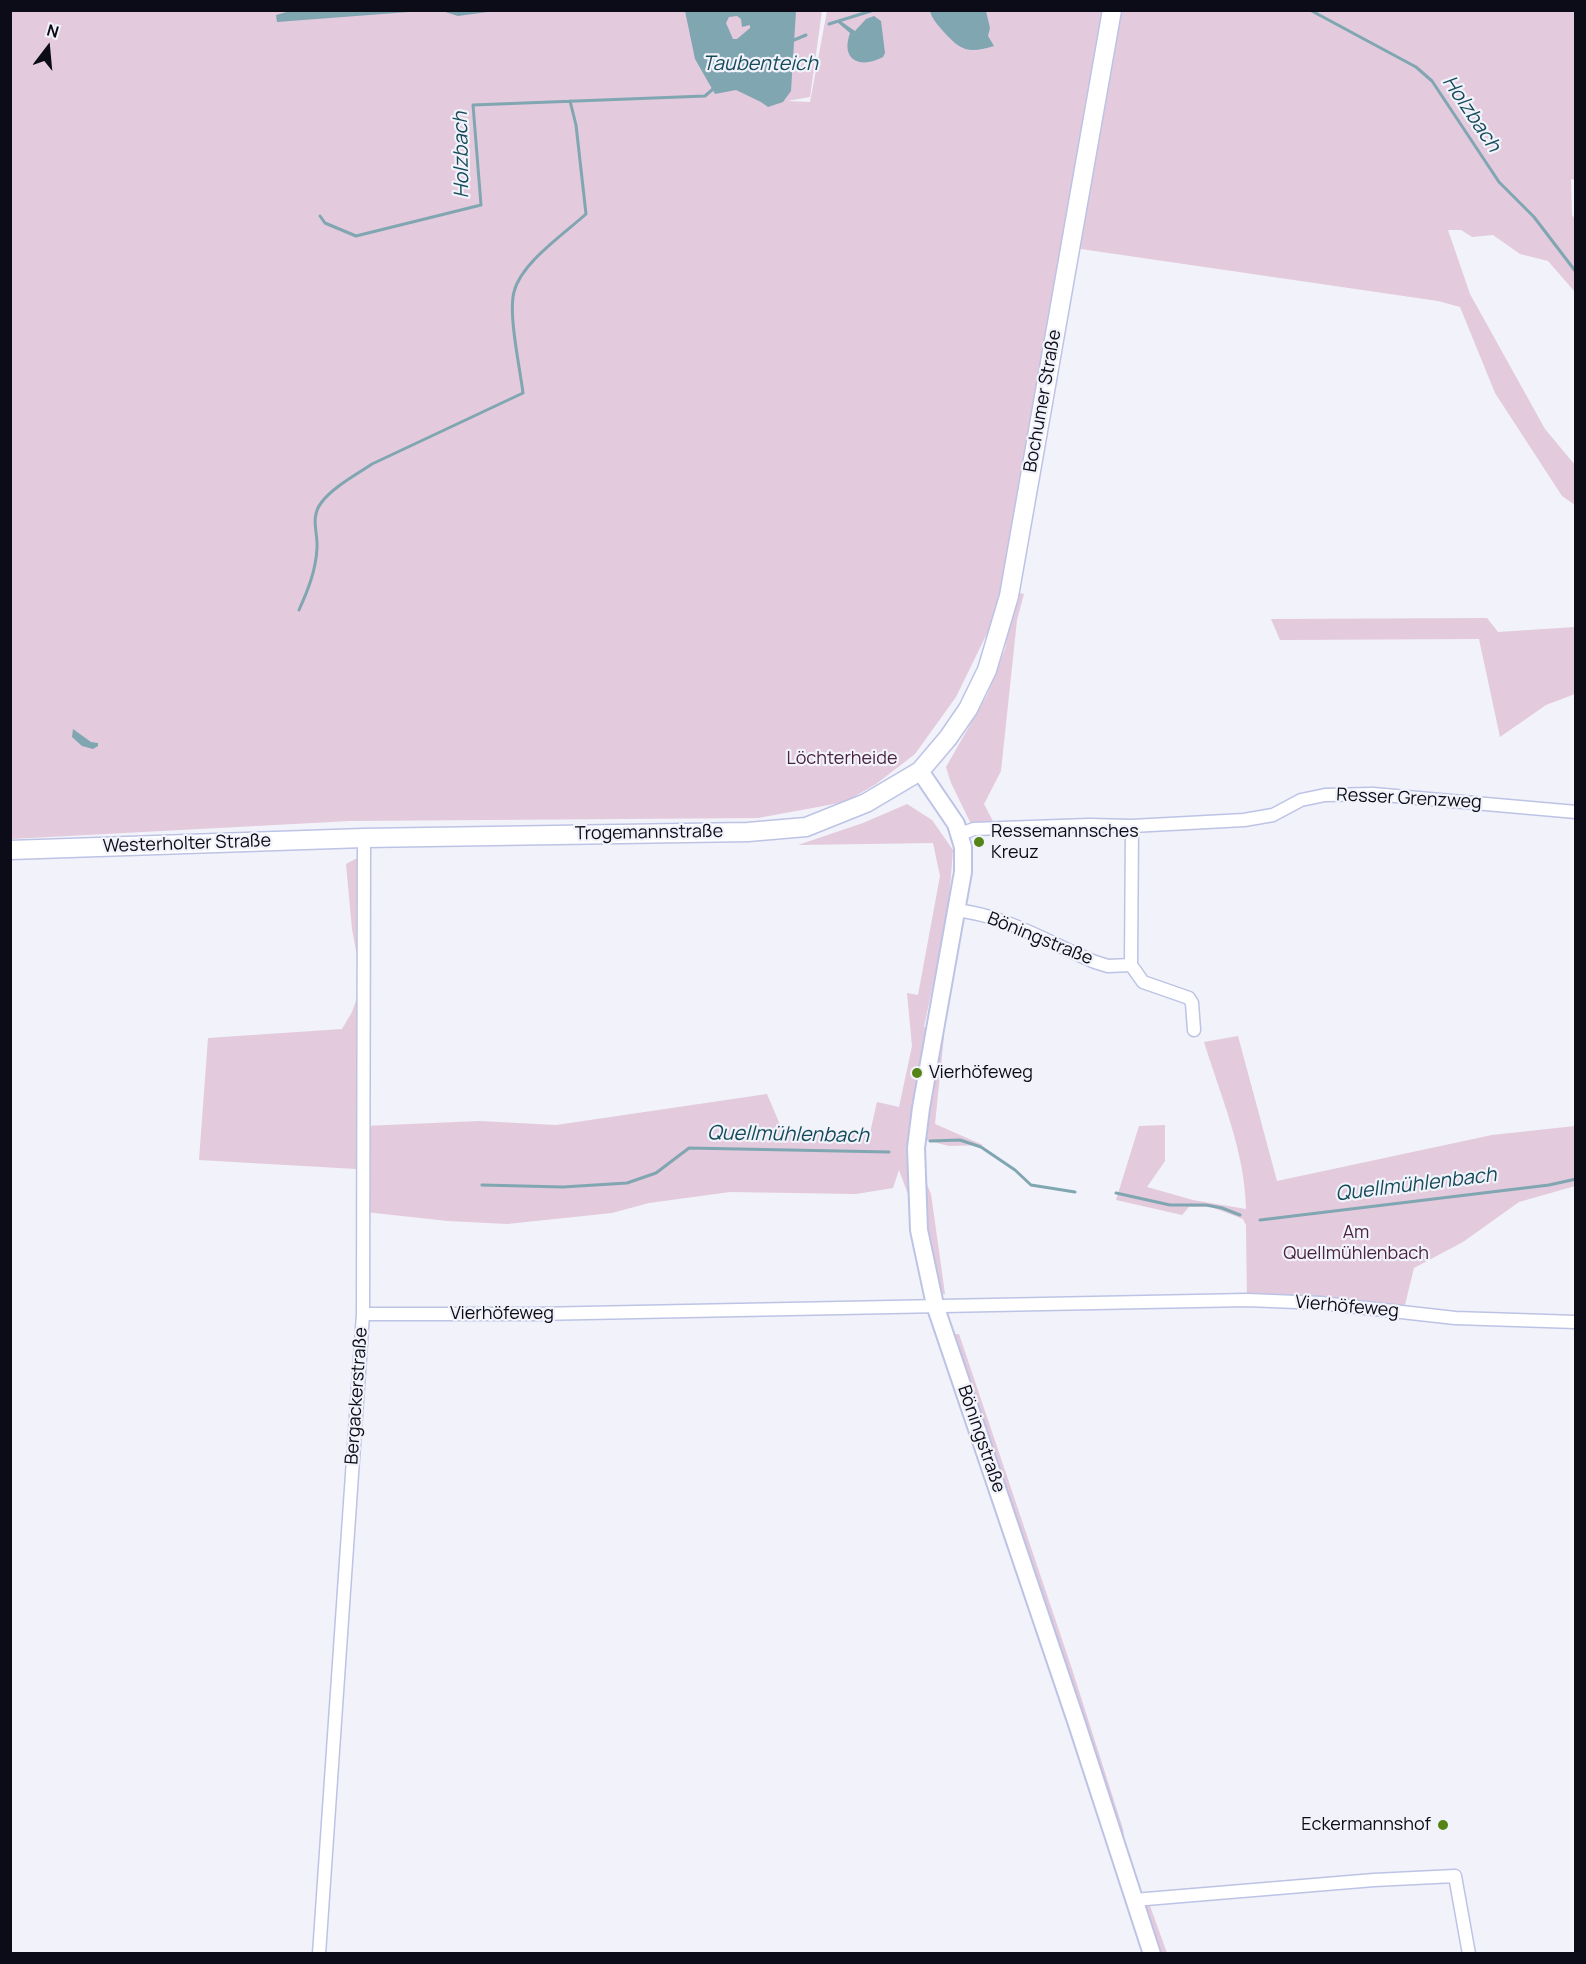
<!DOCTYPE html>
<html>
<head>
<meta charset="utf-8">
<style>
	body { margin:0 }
	#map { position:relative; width:1586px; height:1964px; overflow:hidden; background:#f1f2fa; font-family:Manrope,sans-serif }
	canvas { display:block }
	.frame { position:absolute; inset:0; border:12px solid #0b0c18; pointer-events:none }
	.north { position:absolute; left:18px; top:18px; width:60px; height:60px; -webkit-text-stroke:4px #f1f2fa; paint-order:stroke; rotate:16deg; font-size:16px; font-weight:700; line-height:24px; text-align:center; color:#0b0c18 }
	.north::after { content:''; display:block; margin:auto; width:21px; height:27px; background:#0b0c18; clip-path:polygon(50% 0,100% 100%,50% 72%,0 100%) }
</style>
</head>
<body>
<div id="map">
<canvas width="1586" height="1964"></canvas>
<div class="frame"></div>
<div class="north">N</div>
</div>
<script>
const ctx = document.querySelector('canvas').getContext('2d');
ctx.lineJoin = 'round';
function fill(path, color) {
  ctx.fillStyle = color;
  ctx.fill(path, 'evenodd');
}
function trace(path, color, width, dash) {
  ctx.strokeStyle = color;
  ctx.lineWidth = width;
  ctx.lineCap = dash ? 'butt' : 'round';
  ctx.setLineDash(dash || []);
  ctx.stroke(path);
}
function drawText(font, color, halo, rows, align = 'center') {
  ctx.font = font + ' Manrope,sans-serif';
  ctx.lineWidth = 4.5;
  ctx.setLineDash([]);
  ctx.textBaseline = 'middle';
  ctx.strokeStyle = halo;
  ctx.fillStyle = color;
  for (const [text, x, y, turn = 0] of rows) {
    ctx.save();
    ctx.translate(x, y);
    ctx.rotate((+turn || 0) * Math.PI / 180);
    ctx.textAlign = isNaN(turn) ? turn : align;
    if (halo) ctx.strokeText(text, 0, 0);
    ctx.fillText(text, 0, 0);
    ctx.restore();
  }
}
const green = new Path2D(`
	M11,11H822L810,97L787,101L810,102L827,11H1575V180L1571,179L1572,215L1576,221L1575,292L1548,261L1520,254L1493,235L1472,237L1461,230H1448L1470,294L1545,429L1575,465V505L1562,496L1495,393L1460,307L1438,301L1081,249L1062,238L997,613L956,697L915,754L876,784L845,802L758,818L350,821L11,839Z
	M1016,592L1024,594L1017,620L1001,771L984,804L995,825L972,826L951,783L946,767L987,695L1005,649Z
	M1487,618L1498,632L1575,627V694L1546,705L1500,737L1479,639L1280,640L1271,619Z
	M907,804L932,820L953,850L948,913L924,1027L944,1036L935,1124L983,1145L949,1146L913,1137L925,1180L931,1194L945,1294L925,1295L912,1234L909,1197L899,1170L893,1188L856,1194L730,1192L649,1203L612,1213L507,1224L448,1221L365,1212L364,1126L479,1121L556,1125L767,1094L784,1134L870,1133L877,1102L899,1107L912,1046L907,993L918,995L940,876L933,843L798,845L863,823Z
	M363,855L356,1169L199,1160L208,1038L342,1029L352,1012L358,995V961L352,929L346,864Z
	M1238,1036L1277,1181L1492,1135L1575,1126V1186L1519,1202L1463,1242L1414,1268L1403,1313L1247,1300L1246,1225L1243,1219L1211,1207H1189L1182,1215L1116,1200L1139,1126L1165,1125V1161L1147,1187L1193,1200L1246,1209C1245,1151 1221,1097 1204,1042Z
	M941,1334H959L1072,1669L1123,1829L1129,1871L1150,1906L1167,1953H1143L975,1442L962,1413Z`);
const water = new Path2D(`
	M294,10H422V11L277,22L276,15Z
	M442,11H495L458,16Z
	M685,11H796L791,91L783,102L768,107L761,102L736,90L715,94L695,59ZM737,16L741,19L742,27L750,25V28L737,39H733L726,23L729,17Z
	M930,11H986L990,28L988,36L994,46C968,54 961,51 943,31C938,25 932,19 930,11Z
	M874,16L881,21L885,53L883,57C861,69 840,61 850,33L836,21L839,20L855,31L866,19Z
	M73,729L91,742L98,743V746L93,749L82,746L72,737Z`);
const stream = new Path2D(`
	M1310,10L1416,67L1432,81L1499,182L1534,217L1576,272
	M829,24L874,10
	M794,40L806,35
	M320,216L325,223L356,236L481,205L473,105L705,96L713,89
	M299,610C308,590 316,570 317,548C318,532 310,518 321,503C333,487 356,475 372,464L523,393C520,368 508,314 514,292C521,263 564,234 586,214L576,125L570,101
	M930,1141L960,1140L981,1147L1015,1170L1031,1185L1075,1192
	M482,1185L563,1187L627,1183L656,1173L689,1148L889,1152
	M1116,1193L1170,1205H1206L1222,1208L1240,1215
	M1260,1220L1549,1185L1576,1179`);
const minor = new Path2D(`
	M960,834L974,829L1089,825L1132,826L1244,820L1273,815L1301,800L1325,795L1373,794L1576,812
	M955,910C1005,915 1049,943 1095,962L1108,966L1131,965L1143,982L1189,998L1192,1003L1194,1030
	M1131,965L1132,826
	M363,1314H535L1247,1300L1321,1303L1455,1318L1576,1322
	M1134,1900L1374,1880L1455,1876L1469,1954
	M319,1954L363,1314L364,838`);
const secondary = new Path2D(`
	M920,771L956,824L963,847V872L921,1108L916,1148L919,1230L935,1305L1076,1721L1152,1954`);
const primary = new Path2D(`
	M10,850L364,838L748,832L806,827L866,803L920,771L948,738L968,709L987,670L1009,596L1112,10`);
const markers = [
	[979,842,6,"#558416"],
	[917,1073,6,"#558416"],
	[1443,1825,6,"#558416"]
];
const streetNames = [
	["Bochumer Straße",1043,401,-80],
	["Resser Grenzweg",1409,799,3],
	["Trogemannstraße",649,833,-1],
	["Westerholter Straße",187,844,-2],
	["Böningstraße",1040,939,22],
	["Vierhöfeweg",1347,1307,5],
	["Vierhöfeweg",502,1314],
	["Bergackerstraße",357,1396,-86],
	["Böningstraße",981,1439,71]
];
const parkNames = [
	["Löchterheide",842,759],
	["Am",1356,1233],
	["Quellmühlenbach",1356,1254]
];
const poiNames = [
	["Ressemannsches",991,832],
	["Kreuz",991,853],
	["Vierhöfeweg",929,1073],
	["Eckermannshof",1431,1825,"right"]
];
const waterNames = [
	["Taubenteich",760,64],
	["Holzbach",1471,114,56],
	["Holzbach",462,155,-91],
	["Quellmühlenbach",788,1135,1],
	["Quellmühlenbach",1416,1185,-7]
];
fill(green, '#e3cadc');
fill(water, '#80a6b2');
trace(stream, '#80a6b2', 3);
trace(minor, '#bdc3e5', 15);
trace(secondary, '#bdc3e5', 20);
trace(primary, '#bdc3e5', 21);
trace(minor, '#fff', 12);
trace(secondary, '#fff', 16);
trace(primary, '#fff', 18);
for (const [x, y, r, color] of markers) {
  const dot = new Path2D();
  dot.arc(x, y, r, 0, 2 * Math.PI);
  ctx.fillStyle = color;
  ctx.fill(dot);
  trace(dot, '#f1f2fa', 2);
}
drawText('18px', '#0b0c18', '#f1f2fa', streetNames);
drawText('18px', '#4b2342', '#f1f2fa', parkNames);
drawText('18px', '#0b0c18', '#f1f2fa', poiNames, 'left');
drawText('italic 20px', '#144b5a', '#f1f2fa', waterNames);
</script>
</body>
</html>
